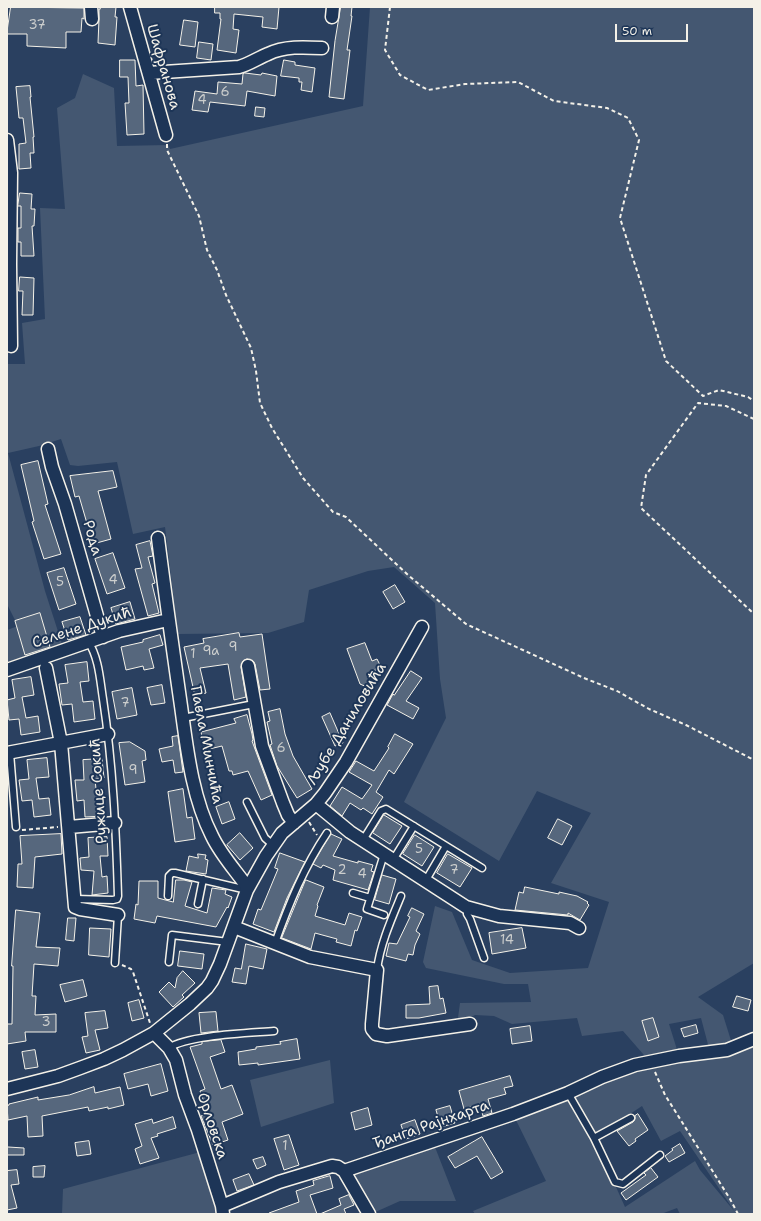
<!DOCTYPE html>
<html>
<head>
<meta charset="utf-8">
<style>
	body { margin:0 }
	#map { position:relative; width:761px; height:1221px; overflow:hidden; background:#2a4060; font-family:"Shantell Sans",sans-serif }
	canvas { display:block }
	.frame { position:absolute; inset:0; border:8px solid #f4f1e8; pointer-events:none }
	.scale { position:absolute; left:615px; top:24px; width:73px; height:18px; box-sizing:border-box; border:2px solid #f4f1e8; border-top:0; padding-left:5px; font-size:12px; line-height:14px; white-space:nowrap; color:#f4f1e8; -webkit-text-stroke:3px #1d3557; paint-order:stroke }
</style>
</head>
<body>
<div id="map">
<canvas width="761" height="1221"></canvas>
<div class="frame"></div>
<div class="scale">50 m</div>
</div>
<script>
const ctx = document.querySelector('canvas').getContext('2d');
ctx.lineJoin = 'round';
function fill(path, color) {
  ctx.fillStyle = color;
  ctx.fill(path, 'evenodd');
}
function trace(path, color, width, dash) {
  ctx.strokeStyle = color;
  ctx.lineWidth = width;
  ctx.lineCap = dash ? 'butt' : 'round';
  ctx.setLineDash(dash || []);
  ctx.stroke(path);
}
function drawText(font, color, halo, rows, align = 'center') {
  ctx.font = font + ' "Shantell Sans",sans-serif';
  ctx.lineWidth = 4;
  ctx.setLineDash([]);
  ctx.textBaseline = 'middle';
  ctx.strokeStyle = halo;
  ctx.fillStyle = color;
  for (const [text, x, y, turn = 0] of rows) {
    ctx.save();
    ctx.translate(x, y);
    ctx.rotate((+turn || 0) * Math.PI / 180);
    ctx.textAlign = isNaN(turn) ? turn : align;
    if (halo) ctx.strokeText(text, 0, 0);
    ctx.fillText(text, 0, 0);
    ctx.restore();
  }
}
const green = new Path2D(`
	M370,7H754V963L698,997L723,1015L733,1047L754,1039V1214H680L677,1208L661,1214H475L473,1211L546,1181L513,1114L650,1062L623,1031L582,1036L577,1018L512,1024L494,1016L475,1015L457,1025L460,1003L531,1002L528,984H504L426,968L423,962L435,906L452,912L472,960L510,973L588,968L609,902L551,883L591,813L537,791L499,861L404,802L446,718L440,679L435,603L394,567L368,571L309,590L304,622L268,633L178,634L165,527L133,534L117,462L78,466L70,465L61,439L39,446L8,453L45,591L64,650L7,670V630L18,626L7,604V364H25L22,323L45,319L40,208L65,209L57,108L75,98L83,74L114,88L117,146L168,145L170,149L363,106ZM701,1018L710,1052L679,1056L669,1024ZM642,1106L661,1141L680,1131L735,1212L700,1170L695,1161L625,1207L594,1138Z
	M330,1060L334,1103L261,1127L250,1080Z
	M433,1142L456,1201H400L371,1214L344,1171Z
	M204,1151L223,1214H62L63,1189Z`);
const building = new Path2D(`
	M11,7L84,8V19L82,18L81,32H66V48L27,46V34H7Z
	M100,7H116L115,17H117L115,45L98,43L99,19V9H100Z
	M215,7H279L277,29L262,27L263,17L234,14L233,29L239,30L236,53L217,50L221,19H220V13H215Z
	M341,7H352L351,16H352L347,50H350L344,99L329,97L335,41Z
	M184,20L198,22L195,47L180,45Z
	M199,42L213,44L211,60L197,58Z
	M120,60H135L136,86L143,85L144,134L127,135L125,103H129L128,77H120Z
	M284,60L295,62V65L315,68L312,92L301,90L302,82H299V78L281,76Z
	M245,73L261,75L262,73L277,76L275,96L247,91L245,106L210,102L208,112L192,110L195,91L217,94L218,82L242,84L243,74Z
	M30,86L31,97H30L34,137H33L34,153H30L31,168L19,169V144L26,143L23,118H19L16,87Z
	M256,107L265,108L264,117L255,116Z
	M20,193L32,194L31,209H35L34,226H32L34,256H21V242H18V228H21V206H18Z
	M20,277L34,278L33,315H22L23,291H19Z
	M38,461L48,504L45,505L61,554L44,559L32,522L34,521L21,465Z
	M113,471L117,487L98,491L111,539L93,544L79,496L75,497L70,476Z
	M150,541L153,556L148,557L155,583L152,584L159,613L148,616L135,569L142,568L136,545Z
	M113,553L125,588L107,594L95,559Z
	M64,568L76,604L59,610L47,573Z
	M395,585L405,602L393,609L383,592Z
	M130,602L135,619L116,624L111,608Z
	M40,613L50,647L25,655L15,621Z
	M80,617L86,635L68,640L62,622Z
	M239,633L240,637L262,634L270,689L260,690L255,664L253,661L247,659L243,661L241,667L246,697L234,700L228,664L200,668L206,693L195,696L184,647L204,643L203,639Z
	M160,635L163,645L149,649L154,668L144,670L143,666L126,670L121,647L143,642V640Z
	M365,643L372,661L377,659L381,667L375,669L377,673L369,688L360,684L347,649Z
	M87,662L89,681L80,682L83,702L93,701L95,719L74,722L72,704L62,705L59,684L68,683L65,665Z
	M411,671L422,678L406,701L419,708L413,719L387,705L393,694L394,695Z
	M31,677L34,695L22,697L26,718L38,716L40,732L21,735L19,719L9,720L7,700L15,698L12,680Z
	M162,685L165,703L151,705L147,688Z
	M132,688L137,715L117,719L112,692Z
	M280,709L285,734L293,756L312,789L297,798L277,766L270,745L272,744L267,722L270,721L268,712Z
	M330,713L343,743L335,746L322,717Z
	M247,715L252,734L253,740L252,741L272,795L261,800L248,771L233,775L232,771H229L222,746L205,750L201,732L236,723L234,719Z
	M395,734L413,744L394,774L389,770L376,792L383,797L372,814L363,808L361,810L350,803L342,816L330,806L342,787L362,799L372,785L349,772L356,761L374,771L389,748L388,747Z
	M178,736L183,772L175,773L173,760L162,762L159,749L173,746L172,737Z
	M130,742L145,751L146,760L142,761L145,782L125,785L119,743Z
	M47,758L49,777L36,778L39,799L49,798L51,815L34,817L32,800L22,801L19,780L29,779L27,760Z
	M102,759L104,778L95,779L97,799H102L103,816L85,817L84,800L77,801L75,780H84L83,760Z
	M183,789L187,818L192,817L195,839L175,842L168,792Z
	M229,802L235,819L222,824L216,807Z
	M384,815L402,826L390,844L373,833Z
	M558,819L572,826L562,845L548,838Z
	M240,833L253,848L240,860L227,845Z
	M61,834L62,854L35,857L33,888L17,887L18,864H22L20,836Z
	M331,834L342,839L333,856L358,863V861L373,865L371,871L374,872L368,890L333,880L335,870L323,865L321,868L313,864Z
	M415,835L434,847L422,866L403,854Z
	M107,837L108,856H100L102,877L107,876L108,893L92,895L94,871L81,870L80,858L89,857L88,838Z
	M280,853L305,862L287,898L274,932L253,924L258,909L261,910L278,869L275,868Z
	M198,854L206,855L205,859L208,860L206,874L186,871L189,856L198,858Z
	M448,854L472,868L460,887L437,873Z
	M382,875L396,879L389,904L375,900Z
	M176,880H184L192,882L185,906L207,913L212,888L226,890L225,894L232,897L228,908L227,907L216,927L157,916L155,923L134,919L136,904L138,905L139,881H158V898L173,902Z
	M306,880L324,887L317,905L318,906L315,916L345,925L349,913L362,917L357,931L355,930L351,946L336,942L337,939L315,933L311,949L282,938Z
	M525,887L559,894V892L577,896L588,902L587,903L589,905L580,920L568,913V915L515,910L519,892L523,893Z
	M412,908L424,914L416,931L420,934L415,945L413,955L408,954L406,961L386,956L389,943L397,944L410,917L408,916Z
	M16,910L40,913L36,947L60,948L58,966L34,964L32,996H36L35,1015L56,1014V1032H25L26,1041L7,1044V1024H12L13,966H12Z
	M68,918H76L74,941L66,940Z
	M90,928L111,929L109,957L89,955Z
	M522,928L526,948L492,954L489,933Z
	M246,944L267,949L263,969L249,966L246,984L232,982L235,968L241,969Z
	M180,951L204,954L202,969L178,966Z
	M183,971L195,983L182,995L184,997L173,1007L159,992L169,982L175,988L177,978Z
	M83,980L87,996L65,1002L60,985Z
	M438,986L440,999L443,998L446,1013L419,1018H406V1005L430,1004L429,987Z
	M737,996L751,1000L748,1011L733,1007Z
	M139,1000L144,1018L132,1021L128,1003Z
	M105,1011L108,1028L95,1030L100,1050L86,1053L82,1037L88,1036L85,1013Z
	M216,1012L218,1031L201,1033L199,1013Z
	M653,1018L659,1037L648,1041L642,1021Z
	M696,1025L698,1033L684,1037L681,1029Z
	M530,1026L532,1041L512,1044L510,1029Z
	M297,1039L300,1059L258,1065V1063L239,1065L238,1052L256,1049V1047L281,1044L280,1042Z
	M221,1040L225,1052L210,1057L221,1089L232,1085L243,1114L222,1122L228,1140L213,1145L201,1116L208,1113L200,1091L205,1089L190,1047L202,1044V1042Z
	M35,1050L38,1067L25,1069L22,1052Z
	M161,1064L168,1091L151,1096L148,1084L128,1089L124,1074Z
	M510,1076L513,1086L504,1088L506,1094L488,1099L492,1113L483,1116L480,1104L464,1109L459,1091Z
	M94,1087L95,1093L120,1087L124,1105L108,1109V1107L89,1111L88,1107L42,1116L43,1136L28,1137L27,1116L8,1120L7,1106L9,1105V1104L38,1097V1100L69,1095Z
	M450,1106L455,1123L441,1127L436,1110Z
	M368,1108L372,1125L355,1130L351,1113Z
	M638,1114L648,1130L635,1139L636,1141L629,1146L617,1131L633,1122L635,1119V1116Z
	M173,1117L176,1128L157,1134L158,1136L151,1138L159,1158L140,1164L135,1149L142,1146L135,1124L152,1119L153,1123Z
	M415,1120L420,1134L406,1139L401,1125Z
	M289,1135L299,1165L284,1170L274,1139Z
	M482,1137L503,1172L491,1179L477,1156L455,1168L448,1157Z
	M89,1141L91,1154L77,1156L75,1143Z
	M680,1144L685,1153L669,1162L665,1156L673,1150L672,1149Z
	M8,1147L24,1148V1155H7Z
	M263,1157L266,1165L257,1169L253,1160Z
	M45,1166L44,1177H33V1167Z
	M651,1168L658,1177L626,1200L621,1193L646,1175L644,1173Z
	M17,1170L19,1184L11,1185L17,1208L7,1210V1171Z
	M249,1174L254,1185L237,1191L233,1180Z
	M330,1176L333,1188L310,1195L317,1214H270L269,1213L299,1202L296,1191L314,1185L313,1181Z
	M349,1195L354,1205L344,1209L346,1214H320L341,1205L339,1199Z`);
const path = new Path2D(`
	M390,7L385,50L400,75L428,90L465,84L518,82L554,101L607,108L628,118L639,140L620,218L666,361L703,396L719,390L748,397L754,401
	M167,144V150L199,216L207,250L217,270L226,295L251,348L256,371L260,403L272,428L303,478L333,512L346,517L408,575L466,624L584,678L617,691L649,709L686,725L754,760
	M754,419L726,406L698,403L646,475L641,508L754,614
	M309,822L317,835
	M22,830L58,827
	M122,965L131,969L133,972L150,1023
	M655,1072L665,1095L677,1114L730,1199L738,1214`);
const lane = new Path2D(`
	M183,718L254,704
	M10,753L16,827
	M247,802L265,838L273,845
	M363,840L381,811L386,809L482,868
	M384,854L367,909L384,915
	M393,860L414,826
	M426,880L446,846
	M353,893L370,898
	M168,896L169,876L172,873H175L247,890
	M75,899L113,900L117,899L118,896C116,830 113,765 103,699C100,680 99,658 88,641
	M198,904L203,879
	M467,907V914L470,919L484,958
	M275,943C289,904 304,867 327,833
	M169,962L172,935L228,942
	M115,963L118,915
	M377,970C380,945 391,920 401,896
	M169,1048C187,1035 251,1033 274,1031
	M568,1093L594,1138L615,1182L623,1184L660,1155
	M594,1138L631,1118`);
const street = new Path2D(`
	M91,7L92,19
	M130,7L166,135
	M332,17L333,7
	M149,73L239,67C250,64 258,58 268,54C284,46 304,47 322,48
	M7,140L11,173L10,264L11,346
	M48,449L52,467L65,504L103,637
	M158,538C165,594 173,650 181,706C187,749 192,797 212,836C221,855 236,871 248,888
	M248,666L262,746L283,803L288,815L294,823
	M46,668L61,743L75,907L80,909L118,915
	M7,670L119,631L168,620
	M7,753L108,734
	M316,804L350,832L466,907L499,916L570,923L579,928
	M69,827L115,823
	M234,927L310,957L377,970L372,1024V1029L376,1034L387,1036L470,1024
	M154,1033L169,1048L176,1060L185,1095L198,1130L222,1206L223,1214
	M7,1089L58,1076L80,1068L104,1059L123,1050L154,1033L190,1004L207,988L212,981L220,964L247,890L266,856L282,833L316,804L325,793L346,762L422,627
	M344,1171L513,1114L568,1093L602,1077L635,1065L679,1056L727,1050L754,1039
	M222,1206L279,1182L332,1166L338,1167L344,1171L369,1214`);
const numberNames = [
	["37",37,26],
	["6",225,93],
	["4",202,101],
	["4",113,581],
	["5",60,583],
	["9",233,648],
	["9a",211,652],
	["1",193,655],
	["7",125,704],
	["6",281,749],
	["9",133,771],
	["5",419,850],
	["2",342,871],
	["7",454,871],
	["4",362,875],
	["14",507,941],
	["3",46,1023],
	["1",285,1147]
];
const streetNames = [
	["Шафранова",163,67,74],
	["Рода",92,538,74],
	["Селене Дукић",82,628,-18],
	["Љубе Даниловића",347,724,-59],
	["Павла Минчића",206,745,79],
	["Ружице Сокић",99,791,-94],
	["Ђанга Рајнхарта",431,1125,-19],
	["Орловска",212,1126,72]
];
fill(green, '#445771');
fill(building, '#56677d');
trace(building, '#f4f1e8', 1);
trace(lane, '#f4f1e8', 9);
trace(street, '#f4f1e8', 15);
trace(path, '#f4f1e8', 2, [4, 3]);
trace(lane, '#1d3557', 6);
trace(street, '#1d3557', 12);
drawText('13px', '#cccecd', null, numberNames);
drawText('15px', '#f4f1e8', '#1d3557', streetNames);
</script>
</body>
</html>
